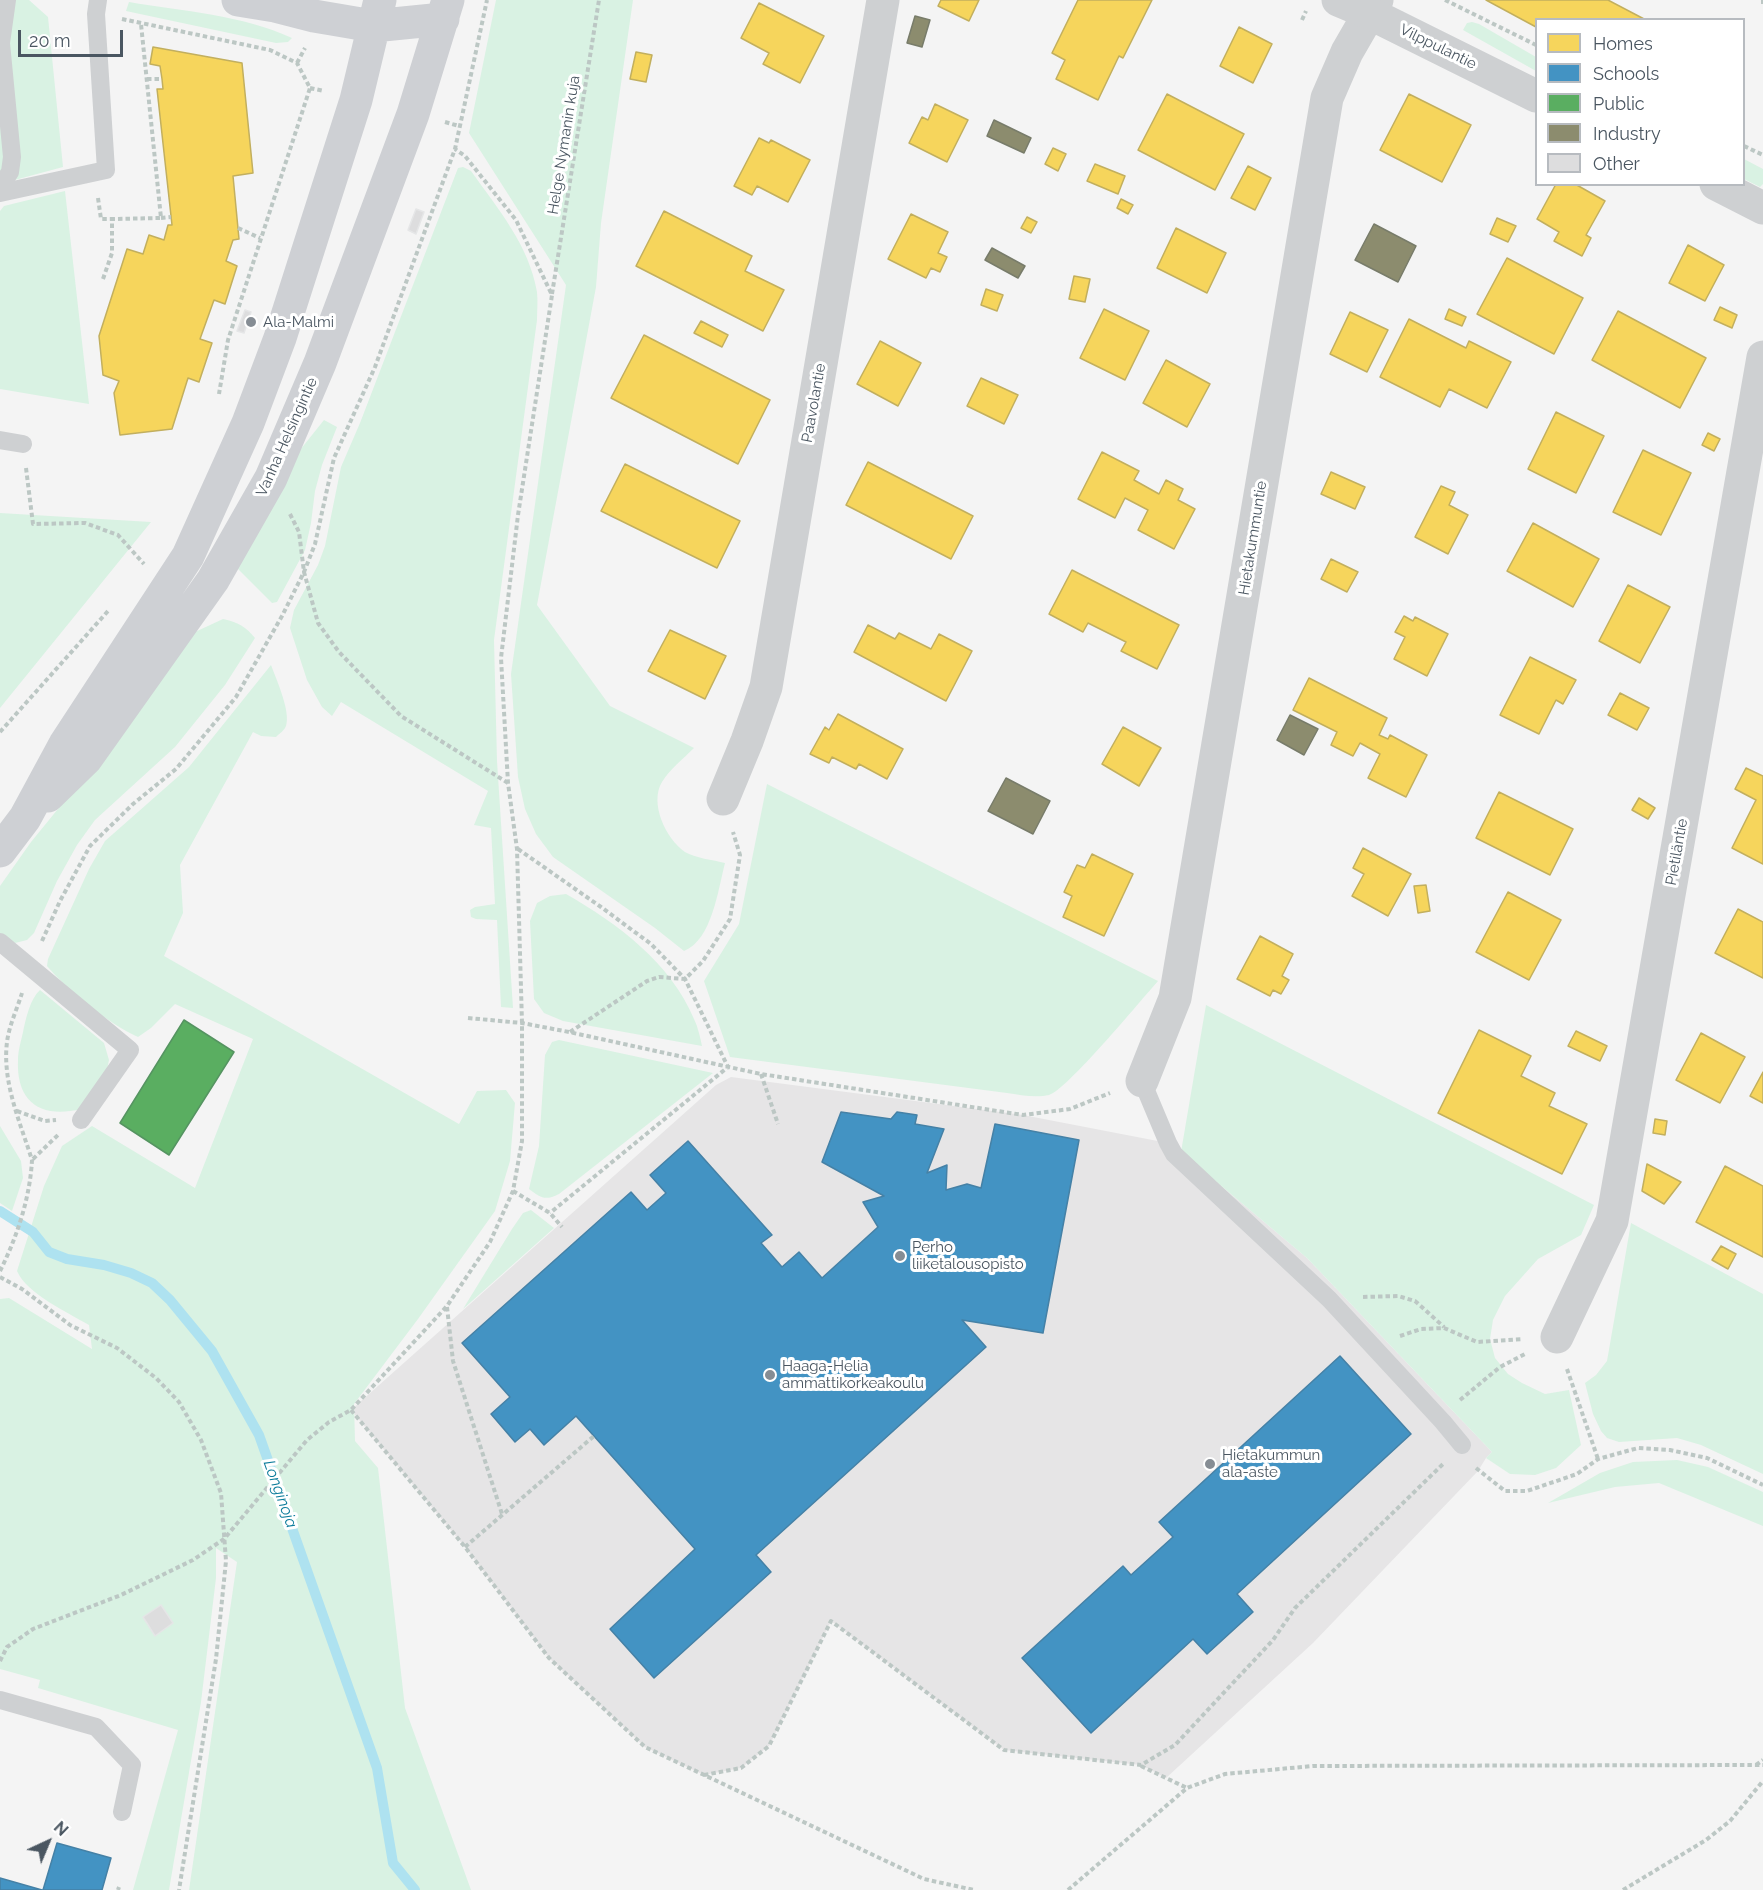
<!DOCTYPE html>
<html>
<head>
<meta charset="utf-8">
<style>
	body { margin:0 }
	#map { position:relative; width:1763px; height:1890px; overflow:hidden; background:#f4f4f4; font-family:Raleway,sans-serif }
	canvas { display:block }
	.legend { position:absolute; left:1535px; top:18px; width:210px; height:168px; box-sizing:border-box; background:#fff; border:2px solid #b7bbc0; margin:0; padding:8px 10px; list-style:none; font-size:18px; color:#4a5661 }
	.legend li { display:flex; align-items:center; gap:12px; height:30px }
	.legend b { width:30px; border:2px solid #b7bbc0 }
	.north { position:absolute; left:18px; top:1812px; width:60px; height:60px; -webkit-text-stroke:4px #fff; paint-order:stroke; rotate:44deg; font-size:16px; font-weight:700; line-height:24px; text-align:center; color:#4a5661 }
	.north::after { content:''; display:block; margin:auto; width:21px; height:27px; background:#4a5661; clip-path:polygon(50% 0,100% 100%,50% 72%,0 100%) }
	.scale { position:absolute; left:18px; top:30px; width:105px; height:27px; box-sizing:border-box; border:3px solid #4a5661; border-top:0; padding-left:8px; font-size:18px; line-height:21px; white-space:nowrap; color:#4a5661; -webkit-text-stroke:4px #fff; paint-order:stroke }
</style>
</head>
<body>
<div id="map">
<canvas width="1763" height="1890"></canvas>
<ul class="legend">
<li><b style="height:16px;background:#f6d55c"></b>Homes</li>
<li><b style="height:16px;background:#4393c3"></b>Schools</li>
<li><b style="height:16px;background:#5aae61"></b>Public</li>
<li><b style="height:16px;background:#8c8c6e"></b>Industry</li>
<li><b style="height:16px;background:#ddddde"></b>Other</li>
</ul>
<div class="north">N</div>
<div class="scale">20 m</div>
</div>
<script>
const ctx = document.querySelector('canvas').getContext('2d');
ctx.lineJoin = 'round';
function fill(path, color) {
  ctx.fillStyle = color;
  ctx.fill(path, 'evenodd');
}
function trace(path, color, width, dash) {
  ctx.strokeStyle = color;
  ctx.lineWidth = width;
  ctx.lineCap = dash ? 'butt' : 'round';
  ctx.setLineDash(dash || []);
  ctx.stroke(path);
}
function drawText(font, color, halo, rows, align = 'center') {
  ctx.font = font + ' Raleway,sans-serif';
  ctx.lineWidth = 6;
  ctx.setLineDash([]);
  ctx.textBaseline = 'middle';
  ctx.strokeStyle = halo;
  ctx.fillStyle = color;
  for (const [text, x, y, turn = 0] of rows) {
    ctx.save();
    ctx.translate(x, y);
    ctx.rotate((+turn || 0) * Math.PI / 180);
    ctx.textAlign = isNaN(turn) ? turn : align;
    if (halo) ctx.strokeText(text, 0, 0);
    ctx.fillText(text, 0, 0);
    ctx.restore();
  }
}
const education = new Path2D(`
	M731,1077L1023,1115L1168,1143L1181,1152L1307,1258L1492,1452L1486,1458L1478,1471L1313,1643L1166,1778L1141,1765L1004,1750L831,1621L769,1746L741,1768L704,1775L645,1747L549,1658L465,1547L351,1410L716,1085Z`);
const green = new Path2D(`
	M0,0H29L48,17L63,167L0,184Z
	M496,0H633L601,223L596,287L537,605L610,706L694,748C683,759 670,769 662,782C649,803 666,839 685,852C695,858 713,860 725,863C718,890 712,940 684,951L655,928L553,857L536,834L525,809L518,777L511,674L566,285L469,133Z
	M129,2C182,11 243,15 292,38L288,42L276,43L126,11Z
	M1472,22L1479,24L1536,57V71L1463,30L1467,23Z
	M1744,159L1763,169V184L1760,187L1744,179Z
	M463,167L471,171C498,209 529,245 537,292C538,301 537,311 537,320L494,640L497,761L513,1008L501,1007L497,920L476,919L471,917L470,910L475,907L495,904L491,828L474,825L488,791L341,702L332,716L322,707L307,680L290,628L294,610L318,565L325,546L341,467L360,423L458,168Z
	M65,191L89,404L0,389V211L4,206Z
	M324,420L337,427L322,465L315,491L311,523L305,550L277,602L272,603L233,564L280,475Z
	M0,513L151,522L0,708Z
	M223,619C238,622 246,627 255,638L225,685L175,747L95,820L77,845L57,881L34,933L27,940L15,943L0,934V886L31,842L133,717L195,632Z
	M271,665C276,679 291,711 286,726C284,731 280,733 276,737L261,736L253,732L180,865L183,913L164,956L459,1124L477,1091L506,1090L515,1103L510,1161L495,1211L418,1319L354,1404L355,1441L378,1468L405,1708L471,1890H189L237,1562L216,1548V1578L201,1702L169,1890H133L178,1730L38,1688L40,1680L0,1669V1299L9,1298L92,1349L89,1325C67,1312 27,1294 17,1271L44,1186L62,1146L92,1126L195,1188L253,1039L175,1004L151,1028L138,1037C109,1024 68,991 47,966L48,959L89,869L105,841L189,767Z
	M767,784L1158,981C1142,999 1066,1091 1049,1095C1036,1098 1020,1095 1007,1093L730,1057L704,981L739,924Z
	M566,894C617,923 671,963 694,1019C698,1027 700,1037 702,1046L563,1021L544,1013L534,999L530,921L537,903L550,896Z
	M40,990L104,1043L109,1060L106,1075L81,1109C41,1119 16,1102 18,1060C18,1051 21,1041 23,1032C26,1018 30,999 40,990Z
	M1206,1005L1594,1205L1581,1235L1538,1259L1505,1296L1493,1320L1490,1339L1495,1358L1508,1374L1522,1383L1545,1394L1569,1390L1581,1445L1556,1468L1535,1475L1510,1474L1486,1458L1492,1452L1307,1258L1181,1152Z
	M559,1040L713,1073L559,1194C545,1201 541,1198 529,1189L539,1146L545,1055L552,1042Z
	M0,1126L21,1161L23,1178L12,1211L0,1203Z
	M531,1210L554,1228L463,1309L512,1229L523,1213Z
	M1631,1223L1763,1294V1474L1701,1445L1677,1438L1619,1442L1607,1438L1601,1431L1593,1414L1585,1383L1596,1375L1607,1361Z
	M1677,1460L1708,1467L1763,1492V1526L1659,1483L1615,1487L1548,1503L1600,1473L1633,1462Z`);
const homes = new Path2D(`
	M941,0H979L969,21L938,6Z
	M1078,0H1152L1123,58L1119,56L1098,100L1056,79L1065,60L1052,53Z
	M1486,0H1608L1646,20H1536V27Z
	M759,3L824,36L800,83L763,64L769,53L741,38Z
	M1239,27L1272,44L1253,83L1220,66Z
	M153,47L242,63L253,173L233,176L239,239L233,240L226,261L237,266L225,304L214,300L200,339L212,343L199,382L188,378L172,429L120,435L114,393L119,381L103,375L99,336L127,249L143,254L149,235L164,240L168,225H172L157,89H163L162,79L160,66L150,64Z
	M636,52L652,55L646,82L630,79Z
	M1167,94L1244,134L1215,190L1138,150Z
	M1409,94L1471,125L1442,182L1380,150Z
	M935,104L968,120L947,162L909,143L922,117L928,120Z
	M759,138L769,143L771,140L810,160L788,202L757,186L752,195L734,186Z
	M1053,148L1066,154L1058,171L1045,164Z
	M1095,164L1125,176L1118,194L1087,181Z
	M1248,166L1271,178L1255,210L1231,198Z
	M1556,184H1575L1605,201L1586,235L1591,238L1582,256L1554,241L1559,232L1537,219Z
	M1121,199L1133,205L1128,214L1117,208Z
	M664,211L752,256L745,271L784,290L763,331L636,266Z
	M911,214L948,232L938,253L947,257L940,272L931,268L926,278L888,259Z
	M1027,217L1037,222L1031,233L1021,228Z
	M1497,218L1516,226L1508,242L1490,234Z
	M1176,228L1226,253L1207,293L1157,268Z
	M1688,245L1724,265L1705,301L1669,283Z
	M1507,258L1583,298L1554,354L1477,314Z
	M1074,276L1090,279L1085,302L1069,299Z
	M986,289L1003,295L997,311L981,305Z
	M1720,307L1737,315L1732,328L1714,320Z
	M1104,309L1149,331L1125,380L1080,358Z
	M1449,309L1466,317L1462,326L1445,319Z
	M1618,311L1706,358L1680,408L1592,360Z
	M1350,312L1388,330L1367,372L1330,354Z
	M1409,319L1466,348L1469,341L1511,362L1487,408L1449,389L1440,407L1380,377Z
	M701,321L728,335L722,347L694,333Z
	M644,335L770,400L738,464L611,398Z
	M880,341L921,363L898,406L857,384Z
	M1166,360L1210,384L1187,427L1143,403Z
	M981,378L1018,395L1004,424L967,406Z
	M1556,412L1604,436L1576,493L1528,469Z
	M1708,433L1720,439L1714,451L1702,445Z
	M1643,450L1691,473L1661,535L1613,512Z
	M1102,452L1139,471L1134,480L1159,494L1166,480L1183,489L1178,500L1195,509L1174,549L1138,530L1148,510L1125,498L1115,518L1078,499Z
	M868,462L973,516L951,559L846,505Z
	M625,464L740,521L717,568L601,511Z
	M1331,472L1365,487L1355,509L1321,494Z
	M1441,486L1455,492L1449,505L1468,515L1448,554L1415,537Z
	M1533,523L1599,559L1573,607L1507,571Z
	M1331,559L1358,572L1347,592L1321,579Z
	M1072,570L1179,625L1157,669L1121,651L1126,642L1088,623L1083,632L1049,614Z
	M1628,585L1670,607L1640,663L1599,641Z
	M1404,616L1413,621L1415,617L1448,634L1427,676L1394,659L1405,637L1395,632Z
	M868,625L895,639L899,633L931,649L939,634L972,651L946,701L854,652Z
	M670,630L726,656L705,699L648,671Z
	M1530,657L1576,680L1563,704L1556,700L1539,734L1500,715Z
	M1309,678L1387,718L1379,735L1388,739L1390,735L1427,755L1406,797L1368,778L1380,754L1360,743L1353,756L1331,745L1337,732L1293,710Z
	M1620,693L1649,708L1637,730L1608,715Z
	M838,714L903,749L887,779L859,764L856,769L832,757L829,763L810,754L825,727L829,730Z
	M1123,727L1161,748L1139,786L1102,764Z
	M1746,768L1763,776V864L1732,848L1756,800L1735,789Z
	M1499,792L1573,829L1550,875L1476,838Z
	M1639,798L1655,808L1648,819L1632,810Z
	M1363,848L1411,874L1388,916L1352,896L1364,874L1353,868Z
	M1092,854L1133,874L1104,936L1063,917L1072,896L1064,892L1077,865L1085,868Z
	M1426,885L1430,911L1418,913L1414,886Z
	M1508,892L1561,920L1529,980L1476,952Z
	M1738,909L1763,922V978L1715,953Z
	M1260,936L1293,954L1282,976L1289,980L1281,994L1273,990L1270,996L1237,979Z
	M1479,1030L1531,1056L1521,1076L1555,1093L1549,1106L1587,1124L1562,1174L1438,1113Z
	M1576,1031L1607,1046L1600,1061L1568,1046Z
	M1701,1033L1745,1057L1720,1103L1676,1080Z
	M1763,1072V1103L1750,1096Z
	M1655,1119L1667,1121L1665,1135L1653,1133Z
	M1647,1164L1681,1182L1664,1204L1642,1191Z
	M1725,1166L1763,1186V1257L1696,1222Z
	M1721,1246L1736,1254L1728,1269L1712,1260Z`);
const schools = new Path2D(`
	M841,1112L891,1119L897,1112L917,1115L915,1124L944,1129L927,1173L947,1165L946,1190L967,1184L981,1188L995,1124L1079,1140L1043,1333L962,1320L986,1347L756,1555L771,1572L654,1678L610,1629L695,1549L576,1416L544,1445L530,1429L515,1442L491,1414L510,1397L462,1343L631,1192L647,1210L666,1193L650,1175L688,1141L772,1235L761,1243L782,1267L799,1252L822,1278L878,1227L863,1202L884,1196L822,1162Z
	M1340,1356L1411,1434L1237,1594L1253,1612L1207,1654L1193,1639L1091,1733L1022,1658L1123,1566L1131,1575L1173,1537L1159,1522Z
	M57,1843L111,1858L102,1890H43Z
	M0,1878L42,1890H0Z`);
const public = new Path2D(`
	M184,1020L234,1052L169,1155L120,1123Z`);
const industry = new Path2D(`
	M915,16L930,20L922,47L907,43Z
	M994,120L1031,138L1024,153L987,136Z
	M1374,224L1416,246L1398,282L1355,260Z
	M992,248L1025,266L1018,278L985,260Z
	M1290,715L1318,729L1304,755L1277,740Z
	M1006,778L1050,801L1033,834L988,811Z`);
const stream = new Path2D(`
	M0,1211L33,1232L49,1252L67,1259L104,1265L131,1273L152,1283L170,1300L212,1351L259,1435L377,1768L393,1863L415,1890`);
const building = new Path2D(`
	M416,209L424,212L416,234L408,230Z
	M245,310L251,312L244,333L237,331Z
	M161,1605L173,1623L155,1636L143,1617Z`);
const path = new Path2D(`
	M1445,0L1536,45
	M1763,0V4
	M122,19L270,50L297,63L310,88L228,340L219,394
	M1302,20L1306,11
	M297,63L305,48
	M147,79H162
	M310,88L324,91
	M445,122L459,126
	M1744,146L1763,155
	M98,198L101,219H112
	M161,218L171,217
	M238,228L260,238
	M103,279L112,253V219L161,218L141,24
	M552,294L599,0
	M26,468L33,524L85,523L118,535L144,564
	M290,514L299,532L304,572L318,623L339,652L401,716L508,783
	M0,732L108,611
	M518,849L601,907L651,944L685,979L728,1067L550,1213
	M42,941L60,901L90,846L133,804L176,769L236,697L282,616L304,572L315,544L334,458L375,367L455,149L487,0
	M468,1018L522,1023L569,1032L761,1074L1023,1115L1070,1109L1110,1093
	M570,1032L647,981L659,977L685,979L703,961L730,919L740,855L733,832
	M761,1074L778,1124
	M17,1111L45,1121L56,1120
	M33,1159L60,1133
	M513,1191L550,1213L562,1227
	M0,1271C17,1237 30,1198 32,1160C20,1122 2,1082 7,1042C9,1026 17,1009 22,993
	M0,1277L22,1289L70,1325L117,1348L156,1378L179,1402L201,1440L221,1493L226,1561L216,1659L179,1890
	M1363,1297L1398,1296L1415,1301L1444,1327
	M447,1307L453,1361L502,1514
	M1400,1336L1421,1329L1444,1328L1477,1342L1523,1339
	M1567,1369L1598,1459
	M1460,1400L1500,1367L1527,1353
	M351,1410L465,1547L549,1658L645,1747L924,1879L974,1890
	M1476,1468L1505,1491H1527L1577,1474L1598,1459L1638,1448L1670,1450L1707,1458L1763,1485
	M465,1547L594,1436
	M0,1661L7,1647L33,1629L121,1595L193,1560L224,1539L307,1440L329,1422L351,1410L447,1306L490,1242L513,1191L522,1141V1023L517,849L508,783L501,658L518,515L552,295L516,220L465,156L455,149
	M1756,1765L1763,1760
	M1141,1766L1187,1788
	M704,1775L741,1768L769,1746L831,1621L1004,1750L1141,1765L1175,1745L1273,1640L1295,1608L1443,1464
	M118,1890L119,1887
	M1068,1890L1187,1788L1225,1774L1313,1766L1763,1765
	M1623,1890L1706,1840L1730,1821L1763,1781`);
const service = new Path2D(`
	M0,187L10,172L12,157L1,43L7,0
	M0,193L106,170L96,14L98,0
	M0,440L23,444
	M0,942L130,1050L81,1120
	M1142,1081L1168,1143L1174,1154L1329,1299L1443,1422L1462,1445
	M0,1700L96,1727L132,1765L122,1812`);
const minor = new Path2D(`
	M723,799L747,741L766,687L883,0
	M1142,1081L1175,998L1327,98L1347,52L1377,0
	M1557,1337L1612,1221L1763,357`);
const tertiary = new Path2D(`
	M1338,0L1369,13L1536,96
	M1716,184L1763,208`);
const secondary = new Path2D(`
	M238,0L275,6L314,16L373,26L443,19
	M48,796L86,759L213,580L271,478L320,363L413,114L448,0
	M0,851L25,818L65,744L188,556L248,423L280,338L356,100L380,0`);
const markers = [
	[251,322,6,"#868d94"],
	[900,1256,6,"#868d94"],
	[770,1375,6,"#868d94"],
	[1210,1464,6,"#868d94"]
];
const streetNames = [
	["Vilppulantie",1438,47,26],
	["Helge Nymanin kuja",564,145,-81],
	["Paavolantie",814,403,-80],
	["Vanha Helsingintie",287,437,-66],
	["Hietakummuntie",1253,538,-81],
	["Pietiläntie",1677,852,-80]
];
const poiNames = [
	["Ala-Malmi",263,322],
	["Perho",912,1247],
	["liiketalousopisto",912,1264],
	["Haaga-Helia",782,1366],
	["ammattikorkeakoulu",782,1383],
	["Hietakummun",1222,1455],
	["ala-aste",1222,1472]
];
const waterNames = [
	["Longinoja",280,1494,70]
];
fill(education, '#e6e5e6');
fill(green, '#d9f2e3');
fill(homes, '#f6d55c');
trace(homes, '#c2af5e', 1.5);
fill(schools, '#4393c3');
trace(schools, '#4581a6', 1.5);
fill(public, '#5aae61');
trace(public, '#559461', 1.5);
fill(industry, '#8c8c6e');
trace(industry, '#787c6a', 1.5);
trace(stream, '#aee2f0', 10);
fill(building, '#ddddde');
trace(building, '#e5e6e7', 1.5);
trace(path, '#bcc7c4', 4, [4.5, 3]);
trace(service, '#ced0d2', 18);
trace(minor, '#ced0d2', 33);
trace(tertiary, '#ced0d2', 33);
trace(secondary, '#ced0d4', 33);
for (const [x, y, r, color] of markers) {
  const dot = new Path2D();
  dot.arc(x, y, r, 0, 2 * Math.PI);
  ctx.fillStyle = color;
  ctx.fill(dot);
  trace(dot, '#fff', 2);
}
drawText('15px', '#4a5661', '#fff', streetNames);
drawText('15px', '#4a5661', '#fff', poiNames, 'left');
drawText('italic 16px', '#0c7c9b', '#fff', waterNames);
</script>
</body>
</html>
